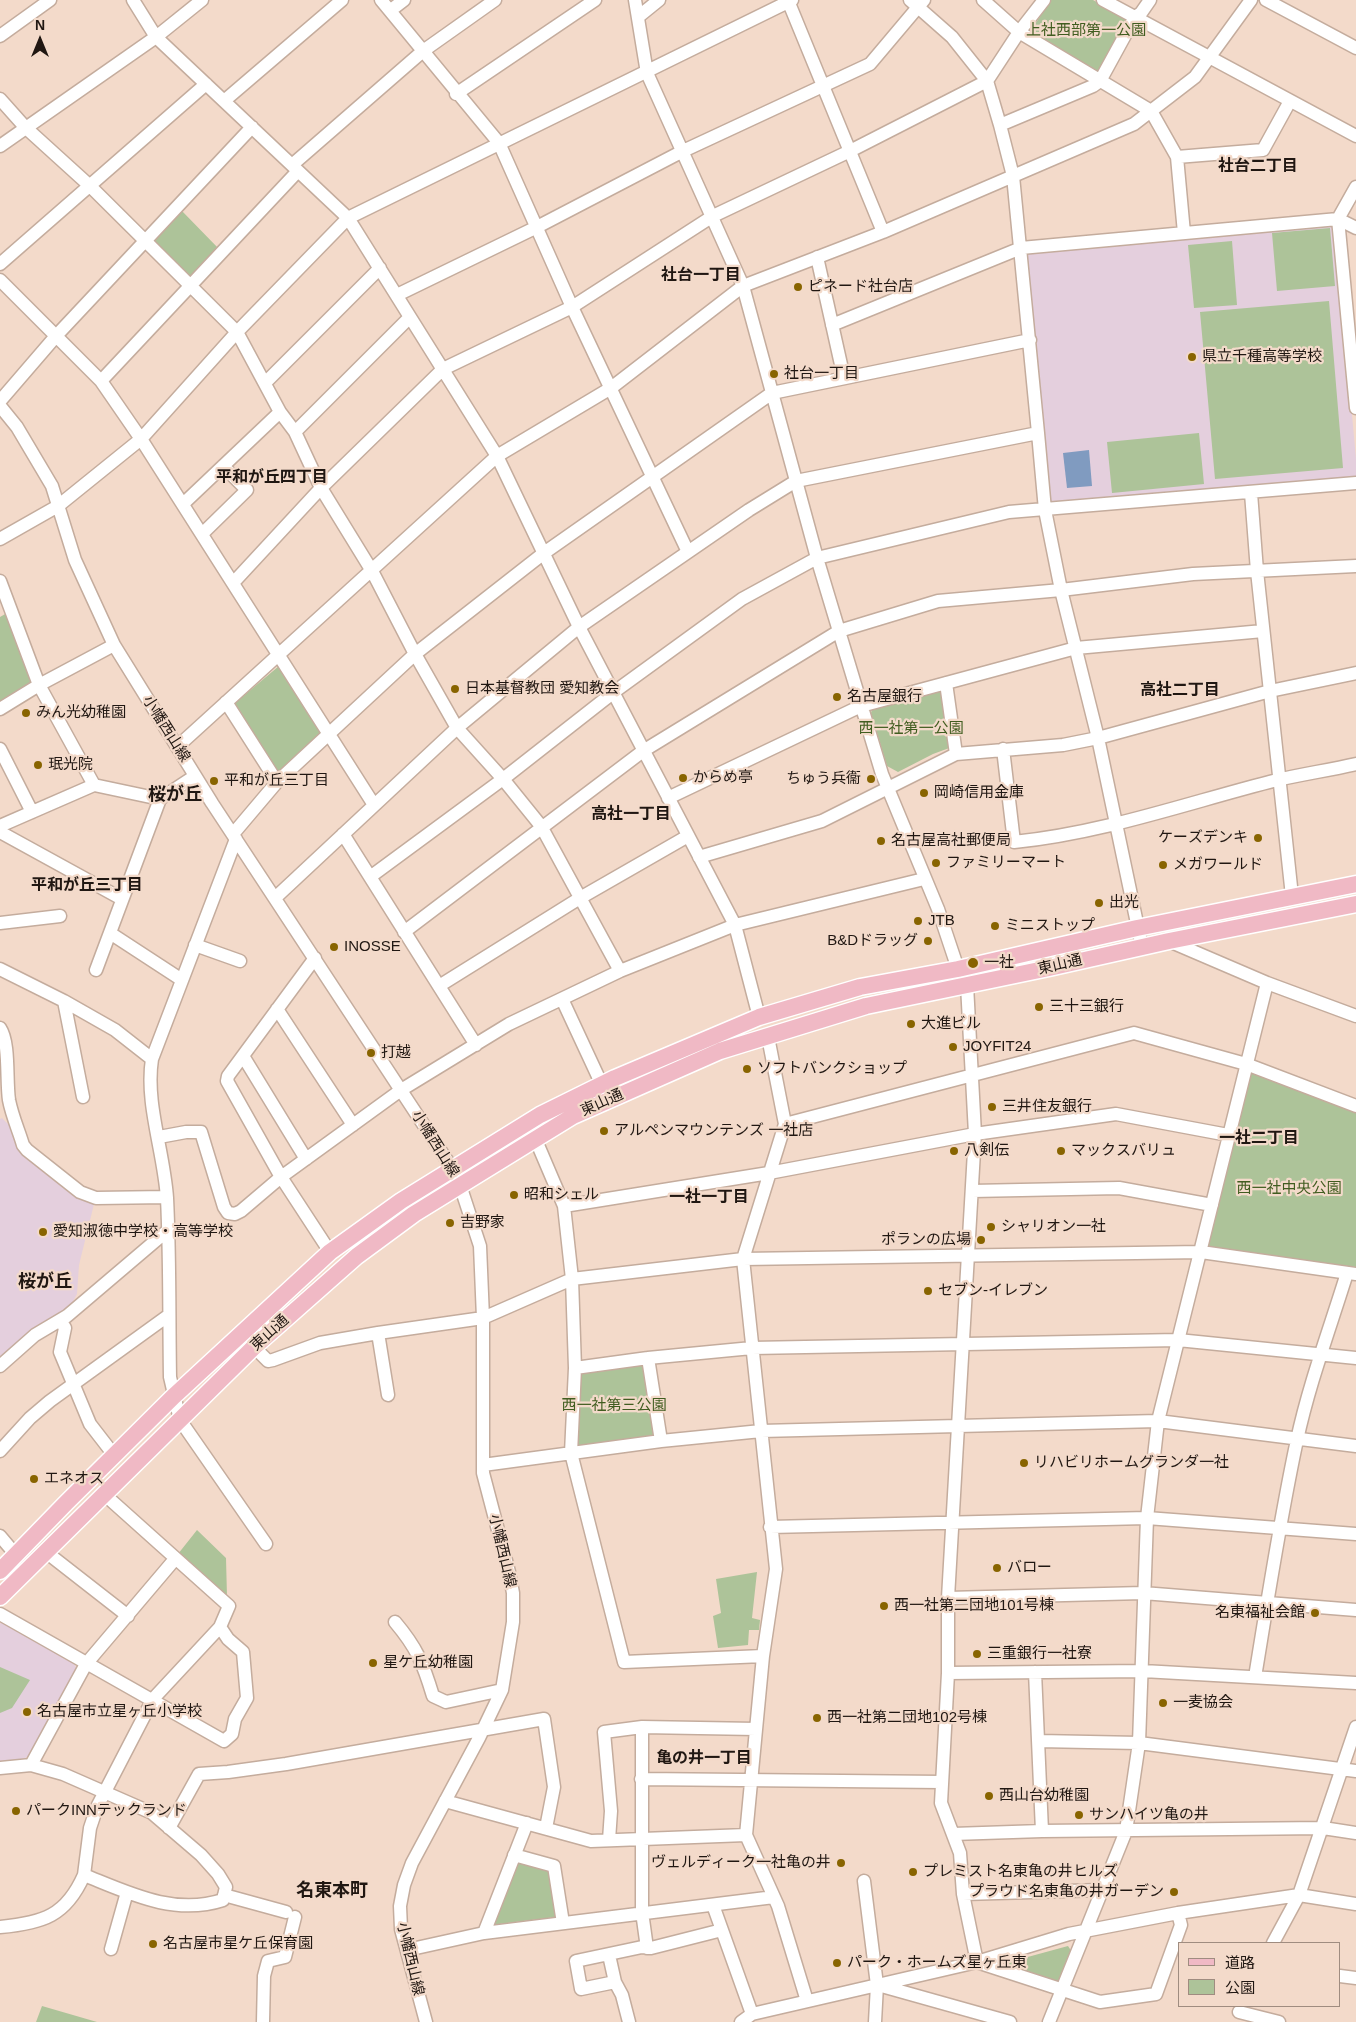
<!DOCTYPE html>
<html>
<head>
<meta charset="utf-8">
<style>
	body { margin:0 }
	#map { position:relative; width:1356px; height:2022px; overflow:hidden; background:#f3daca; font-family:Arial,"Noto Sans JP",sans-serif }
	canvas { display:block }
	.legend { position:absolute; left:1178px; top:1942px; width:162px; height:65px; box-sizing:border-box; background:#f3daca; border:1px solid #9f8c80; margin:0; padding:6px 9px; list-style:none; font-size:15px; color:#201712 }
	.legend li { display:flex; align-items:center; gap:10px; height:25px }
	.legend b { width:25px; border:1px solid #9f8c80 }
	.north { position:absolute; left:15px; top:15px; width:50px; height:50px; -webkit-text-stroke:4px #f3daca; paint-order:stroke; rotate:0deg; font-size:14px; font-weight:700; line-height:20px; text-align:center; color:#201712 }
	.north::after { content:''; display:block; margin:auto; width:18px; height:22px; background:#201712; clip-path:polygon(50% 0,100% 100%,50% 72%,0 100%) }
</style>
</head>
<body>
<div id="map">
<canvas width="1356" height="2022"></canvas>
<ul class="legend">
<li><b style="height:6px;background:#f0b9c5"></b>道路</li>
<li><b style="height:14px;background:#adc399"></b>公園</li>
</ul>
<div class="north">N</div>
</div>
<script>
const ctx = document.querySelector('canvas').getContext('2d');
ctx.lineJoin = 'round';
function fill(path, color) {
  ctx.fillStyle = color;
  ctx.fill(path, 'evenodd');
}
function trace(path, color, width, dash) {
  ctx.strokeStyle = color;
  ctx.lineWidth = width;
  ctx.lineCap = dash ? 'butt' : 'round';
  ctx.setLineDash(dash || []);
  ctx.stroke(path);
}
function drawText(font, color, halo, rows, align = 'center') {
  ctx.font = font + ' Arial,"Noto Sans JP",sans-serif';
  ctx.lineWidth = 4.5;
  ctx.setLineDash([]);
  ctx.textBaseline = 'middle';
  ctx.strokeStyle = halo;
  ctx.fillStyle = color;
  for (const [text, x, y, turn = 0] of rows) {
    ctx.save();
    ctx.translate(x, y);
    ctx.rotate((+turn || 0) * Math.PI / 180);
    ctx.textAlign = isNaN(turn) ? turn : align;
    if (halo) ctx.strokeText(text, 0, 0);
    ctx.fillText(text, 0, 0);
    ctx.restore();
  }
}
const education = new Path2D(`
	M1330,222L1335,226L1356,459V478L1050,504L1027,256L1030,253Z
	M2,1118L11,1127L24,1151L95,1200L79,1265L77,1294L70,1307L39,1325L0,1361V1119Z
	M4,1619L74,1663L77,1670L30,1754L23,1760L0,1762V1624Z`);
const green = new Path2D(`
	M1051,0H1093L1131,21L1101,73H1096L1029,33Z
	M182,211L219,249L191,280L153,242Z
	M1330,228L1335,286L1277,291L1272,233Z
	M1232,241L1237,305L1194,308L1188,245Z
	M1329,301L1343,468L1215,479L1200,312Z
	M1199,433L1204,484L1112,493L1107,442Z
	M7,613L33,682L0,702V617Z
	M279,666L321,732L280,776L235,703Z
	M942,687L952,747L933,754L898,772L887,766L871,713L873,706Z
	M1255,1072L1356,1110V1267L1208,1248L1206,1244L1248,1075Z
	M642,1362L646,1365L657,1435L653,1439L576,1449L577,1372Z
	M197,1530L226,1558L227,1597L178,1554Z
	M757,1572L752,1618L760,1620L759,1630H749L748,1645L718,1648L713,1616L721,1613L716,1579Z
	M0,1667L30,1680L12,1708L0,1713Z
	M515,1862L554,1870L564,1916L491,1925Z
	M1068,1946L1072,1952L1058,1984L1003,1970L1002,1964Z
	M42,2006L97,2022H36Z`);
const water = new Path2D(`
	M1089,450L1092,486L1067,488L1063,453Z`);
const minor = new Path2D(`
	M133,0L156,37L348,218L497,456L579,627L735,925L759,1017
	M381,0L499,143L572,307L688,552
	M635,0L647,73L743,286L817,558L882,774L938,909L958,969L967,985L975,1134L948,1598V1673L941,1803L960,1853L963,1894L977,1962L1100,2002L1156,1994L1181,1925L1178,1913
	M910,0L952,37L987,81L1000,125L1013,176L1038,433
	M983,0L1019,32L1151,111L1177,157L1184,233
	M1103,0L1356,136
	M1266,0L1356,48
	M789,3L883,232
	M391,10L404,0
	M638,17L659,0
	M0,36L50,0
	M456,94L595,0
	M0,99L25,127L90,186L237,332L280,412L295,432L321,488L372,571L415,654L457,728L503,779L541,826L620,971
	M224,101L342,0
	M1000,125L1093,86L1100,81L1135,17L1141,13L1150,0
	M0,146L156,37L202,0
	M1177,157L1263,150L1290,101
	M292,165L423,51L495,0
	M1356,187L1338,219L1356,228
	M817,257L844,378
	M0,264L206,84
	M0,280L101,381L141,439L374,805
	M397,295L537,227L683,151L870,64L924,0
	M832,325L1021,248L1338,219L1356,408
	M101,381L298,171
	M265,383L380,268
	M0,401L56,336L252,127
	M0,406L17,427L52,486L75,560L114,645L212,803L452,1168L460,1185L480,1246L483,1318V1473L509,1572L513,1593V1622L502,1690L479,1738L412,1863L404,1885L400,1906L401,1929L426,2022
	M295,432L410,317
	M1251,493L1257,571L1292,896
	M183,504L280,412
	M202,534L247,490L223,466
	M0,539L58,506L141,439L237,332L348,218L792,0
	M0,581L39,685L94,785L160,799L195,776
	M233,583L321,488L443,369L572,307L713,216L850,151L987,81L1019,32L1044,0
	M946,683L956,754
	M226,702L277,782
	M0,709L39,685L114,645
	M177,747L497,456L611,388L743,286L883,232L1134,124L1195,77L1251,0
	M0,749L32,812
	M1003,749L1014,842C1104,833 1190,802 1277,780C1303,774 1330,770 1356,764
	M668,798L861,706L1076,648L1263,631
	M0,826L94,785
	M0,832L122,899
	M233,834L277,782L415,654L544,553L772,393L1030,340
	M343,834L476,1045
	M236,839L152,1059C145,1103 164,1152 167,1198C170,1258 169,1318 170,1377L180,1420L266,1544
	M699,857L822,821L956,754L1063,745L1098,738L1270,691L1356,673
	M370,877L503,779L614,692L742,599L817,558L1009,512L1356,483
	M275,898L457,728L579,627L749,510L796,481L1038,433L1045,510L1061,590L1098,738L1142,947
	M0,923L60,916
	M404,932L643,751L839,631L938,601L1061,590L1193,574L1356,566
	M110,933L182,980
	M1169,941L1267,983L1356,1016
	M195,945L240,961
	M315,958L228,1076L227,1081L281,1177L330,1252
	M0,969L64,1001
	M96,970L160,799
	M439,986L580,898L688,836
	M562,999L602,1085
	M277,1009L353,1125
	M0,1028C10,1043 6,1080 9,1100C12,1116 19,1131 23,1145L27,1150L80,1192L96,1198L167,1197
	M768,1037L785,1124
	M243,1056L306,1159
	M83,1097L64,1001L115,1030L152,1059
	M159,1137L186,1132H201L224,1207L228,1213L235,1214L241,1211L281,1177L401,1090L509,1024L620,971L735,925L924,879
	M535,1138L564,1206L572,1279L575,1368L571,1453L624,1662L763,1656
	M972,1191L1119,1188L1212,1205
	M564,1206L769,1173L975,1134L1116,1114L1228,1135
	M60,1320L65,1328L60,1352L90,1424L114,1455
	M378,1333L483,1318L572,1279L743,1259L1201,1252L1356,1274
	M254,1347L268,1361L273,1360L320,1343L378,1333L388,1395
	M648,1358L661,1441
	M0,1366L35,1335L67,1316L167,1231
	M575,1368L648,1358L752,1348L1178,1340L1356,1358
	M0,1451L30,1418L50,1401L169,1315
	M483,1465L661,1441L761,1431L958,1426L1158,1421L1356,1446
	M770,1527L1147,1518L1356,1534
	M0,1536L16,1555
	M46,1552L128,1616
	M948,1598L1143,1593L1356,1610
	M0,1614L224,1741L232,1734L235,1719L247,1698L243,1652L228,1639L220,1627
	M395,1622C417,1648 423,1663 433,1696L446,1702L502,1690
	M1035,1672L1042,1831
	M948,1673L1143,1671L1356,1683
	M1255,1677C1268,1598 1280,1519 1297,1440C1309,1384 1330,1328 1347,1273
	M1039,1741L1139,1743L1356,1771
	M31,1765L86,1664L175,1559
	M0,1768L31,1765L63,1774L152,1813L201,1855L218,1874L226,1887L223,1900C174,1916 129,1893 84,1875C66,1916 43,1923 0,1927
	M641,1779L942,1782
	M445,1801L591,1841L746,1835
	M169,1828L199,1774L228,1772L286,1764L544,1719L554,1787L546,1828
	M953,1834L1042,1831L1323,1828L1356,1833
	M609,1840L611,1811L604,1732L642,1727
	M514,1855L554,1866L563,1923
	M84,1875L90,1828L97,1807L153,1699L220,1627L229,1606L105,1495
	M864,1881L877,1985L875,2022
	M963,1894L1102,1890
	M224,1895L286,1912
	M713,1905L752,2014
	M484,1933L527,1823
	M1273,1943L1299,1895L1356,1727
	M647,1948L642,1912V1727L756,1729
	M111,1949L127,1892
	M407,1950L484,1933L774,1897
	M609,1955L615,1982
	M1340,1976L1356,1978
	M878,1985L1010,2022
	M807,2001L778,1906L746,1835L763,1656L776,1569L743,1259L785,1124L1134,1033L1246,1064L1356,1106
	M1239,2012L1279,2022
	M263,2022L264,1976L268,1961L285,1957L295,1917
	M629,2022L622,1995L615,1982L581,1989L576,1961L642,1947L651,1948L722,1930
	M741,2022L752,2014L977,1962L1069,1934L1178,1913L1299,1895L1356,1904
	M1049,2022L1126,1831L1139,1743L1147,1518L1158,1421L1267,983`);
const major = new Path2D(`
	M0,1571L66,1503L174,1396L330,1252L401,1201L540,1115L615,1078L759,1017L860,987L958,969L1137,928L1356,884
	M0,1597L254,1347L357,1256L414,1214L573,1116L720,1051L866,1006L1049,968L1169,941L1356,904`);
const markers = [
	[798,287,5,"#886400"],
	[1192,357,5,"#886400"],
	[774,374,5,"#886400"],
	[455,689,5,"#886400"],
	[837,697,5,"#886400"],
	[26,713,5,"#886400"],
	[38,765,5,"#886400"],
	[683,778,5,"#886400"],
	[871,779,5,"#886400"],
	[214,781,5,"#886400"],
	[924,793,5,"#886400"],
	[1258,838,5,"#886400"],
	[881,841,5,"#886400"],
	[936,863,5,"#886400"],
	[1163,865,5,"#886400"],
	[1099,903,5,"#886400"],
	[918,921,5,"#886400"],
	[995,926,5,"#886400"],
	[928,941,5,"#886400"],
	[334,947,5,"#886400"],
	[973,963,6,"#886400"],
	[1039,1007,5,"#886400"],
	[911,1024,5,"#886400"],
	[953,1047,5,"#886400"],
	[371,1053,5,"#886400"],
	[747,1069,5,"#886400"],
	[992,1107,5,"#886400"],
	[604,1131,5,"#886400"],
	[954,1151,5,"#886400"],
	[1061,1151,5,"#886400"],
	[514,1195,5,"#886400"],
	[450,1223,5,"#886400"],
	[991,1227,5,"#886400"],
	[43,1232,5,"#886400"],
	[981,1240,5,"#886400"],
	[928,1291,5,"#886400"],
	[1024,1463,5,"#886400"],
	[34,1479,5,"#886400"],
	[997,1568,5,"#886400"],
	[884,1606,5,"#886400"],
	[1315,1613,5,"#886400"],
	[977,1654,5,"#886400"],
	[373,1663,5,"#886400"],
	[1163,1703,5,"#886400"],
	[27,1712,5,"#886400"],
	[817,1718,5,"#886400"],
	[989,1796,5,"#886400"],
	[16,1811,5,"#886400"],
	[1079,1815,5,"#886400"],
	[841,1863,5,"#886400"],
	[913,1872,5,"#886400"],
	[1174,1892,5,"#886400"],
	[153,1944,5,"#886400"],
	[837,1963,5,"#886400"]
];
const parkNames = [
	["上社西部第一公園",1086,31],
	["西一社第一公園",911,729],
	["西一社中央公園",1289,1189],
	["西一社第三公園",614,1406]
];
const poiNames = [
	["ピネード社台店",808,287],
	["県立千種高等学校",1202,357],
	["社台一丁目",784,374],
	["日本基督教団 愛知教会",465,689],
	["名古屋銀行",847,697],
	["みん光幼稚園",36,713],
	["珉光院",48,765],
	["からめ亭",693,778],
	["ちゅう兵衞",861,779,"right"],
	["平和が丘三丁目",224,781],
	["岡崎信用金庫",934,793],
	["ケーズデンキ",1248,838,"right"],
	["名古屋高社郵便局",891,841],
	["ファミリーマート",946,863],
	["メガワールド",1173,865],
	["出光",1109,903],
	["JTB",928,921],
	["ミニストップ",1005,926],
	["B&Dドラッグ",918,941,"right"],
	["INOSSE",344,947],
	["一社",984,963],
	["三十三銀行",1049,1007],
	["大進ビル",921,1024],
	["JOYFIT24",963,1047],
	["打越",381,1053],
	["ソフトバンクショップ",757,1069],
	["三井住友銀行",1002,1107],
	["アルペンマウンテンズ 一社店",614,1131],
	["八剣伝",964,1151],
	["マックスバリュ",1071,1151],
	["昭和シェル",524,1195],
	["吉野家",460,1223],
	["シャリオン一社",1001,1227],
	["愛知淑徳中学校・高等学校",53,1232],
	["ポランの広場",971,1240,"right"],
	["セブン-イレブン",938,1291],
	["リハビリホームグランダ一社",1034,1463],
	["エネオス",44,1479],
	["バロー",1007,1568],
	["西一社第二団地101号棟",894,1606],
	["名東福祉会館",1305,1613,"right"],
	["三重銀行一社寮",987,1654],
	["星ケ丘幼稚園",383,1663],
	["一麦協会",1173,1703],
	["名古屋市立星ヶ丘小学校",37,1712],
	["西一社第二団地102号棟",827,1718],
	["西山台幼稚園",999,1796],
	["パークINNテックランド",26,1811],
	["サンハイツ亀の井",1089,1815],
	["ヴェルディーク一社亀の井",831,1863,"right"],
	["プレミスト名東亀の井ヒルズ",923,1872],
	["プラウド名東亀の井ガーデン",1164,1892,"right"],
	["名古屋市星ケ丘保育園",163,1944],
	["パーク・ホームズ星ヶ丘東",847,1963]
];
const streetNames = [
	["小幡西山線",166,729,58],
	["東山通",1060,965,-13],
	["東山通",602,1103,-24],
	["小幡西山線",435,1144,58],
	["東山通",270,1333,-42],
	["小幡西山線",502,1551,77],
	["小幡西山線",410,1959,77]
];
const neighbourhoodNames = [
	["社台二丁目",1258,167],
	["社台一丁目",701,276],
	["平和が丘四丁目",272,478],
	["高社二丁目",1180,691],
	["高社一丁目",631,815],
	["平和が丘三丁目",87,886],
	["一社二丁目",1259,1139],
	["一社一丁目",709,1198],
	["亀の井一丁目",704,1759]
];
const quarterNames = [
	["桜が丘",175,795],
	["桜が丘",45,1282],
	["名東本町",332,1891]
];
fill(education, '#e4cfdd');
fill(green, '#adc399');
fill(water, '#809bc0');
trace(minor, '#c4ac9d', 15);
trace(major, '#fff', 19);
trace(minor, '#fff', 12);
trace(major, '#f0b9c5', 16);
for (const [x, y, r, color] of markers) {
  const dot = new Path2D();
  dot.arc(x, y, r, 0, 2 * Math.PI);
  ctx.fillStyle = color;
  ctx.fill(dot);
  trace(dot, '#f3daca', 2);
}
drawText('15px', '#415d20', '#f3daca', parkNames);
drawText('15px', '#201712', '#f3daca', poiNames, 'left');
drawText('15px', '#201712', '#f3daca', streetNames);
drawText('bold 16px', '#201712', '#f3daca', neighbourhoodNames);
drawText('bold 18px', '#201712', '#f3daca', quarterNames);
</script>
</body>
</html>
